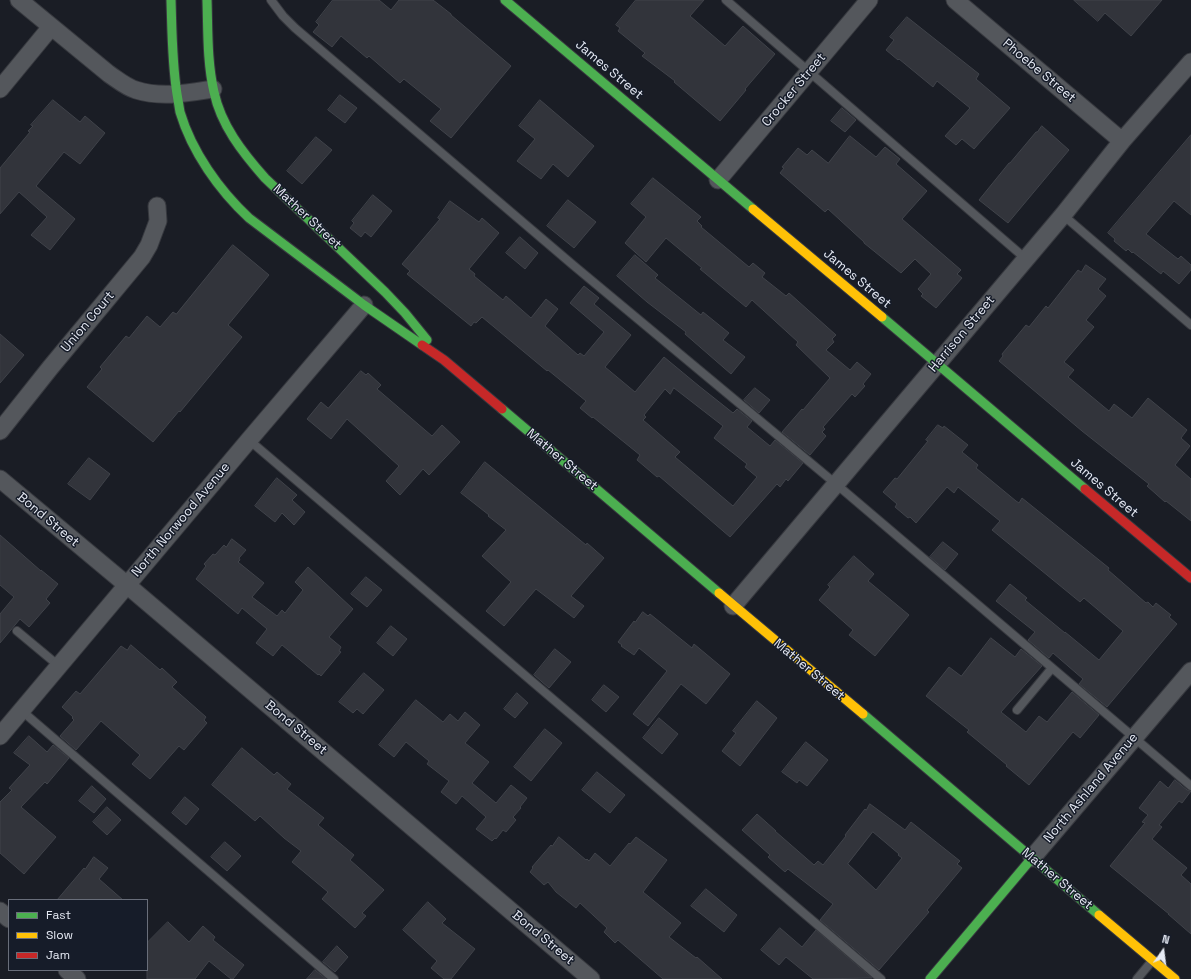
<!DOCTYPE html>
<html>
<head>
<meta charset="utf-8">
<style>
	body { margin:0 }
	#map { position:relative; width:1191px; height:979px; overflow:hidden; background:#1a1d25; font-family:"Space Grotesk",sans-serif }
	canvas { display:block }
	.legend { position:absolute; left:8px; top:899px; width:140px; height:72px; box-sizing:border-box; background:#161c29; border:1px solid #696e7a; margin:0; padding:5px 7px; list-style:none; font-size:12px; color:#e6eaf4 }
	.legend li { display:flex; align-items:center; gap:8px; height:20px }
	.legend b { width:20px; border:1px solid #696e7a }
	.north { position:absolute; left:1143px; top:931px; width:40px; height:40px; -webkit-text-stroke:3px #161c29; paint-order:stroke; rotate:14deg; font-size:11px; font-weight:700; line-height:16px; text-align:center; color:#e6eaf4 }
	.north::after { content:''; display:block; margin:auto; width:14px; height:18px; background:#e6eaf4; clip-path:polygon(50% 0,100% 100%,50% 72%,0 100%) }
</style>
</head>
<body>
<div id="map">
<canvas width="1191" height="979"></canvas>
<ul class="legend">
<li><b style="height:5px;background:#4caf50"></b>Fast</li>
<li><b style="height:5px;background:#ffc107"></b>Slow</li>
<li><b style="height:5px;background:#c62828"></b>Jam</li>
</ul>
<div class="north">N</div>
</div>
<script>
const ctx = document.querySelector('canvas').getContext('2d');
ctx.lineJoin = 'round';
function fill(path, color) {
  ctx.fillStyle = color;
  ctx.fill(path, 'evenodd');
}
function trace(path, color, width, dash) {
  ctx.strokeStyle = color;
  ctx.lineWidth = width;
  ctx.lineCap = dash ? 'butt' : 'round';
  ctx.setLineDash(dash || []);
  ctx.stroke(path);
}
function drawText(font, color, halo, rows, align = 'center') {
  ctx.font = font + ' "Space Grotesk",sans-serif';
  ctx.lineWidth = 3;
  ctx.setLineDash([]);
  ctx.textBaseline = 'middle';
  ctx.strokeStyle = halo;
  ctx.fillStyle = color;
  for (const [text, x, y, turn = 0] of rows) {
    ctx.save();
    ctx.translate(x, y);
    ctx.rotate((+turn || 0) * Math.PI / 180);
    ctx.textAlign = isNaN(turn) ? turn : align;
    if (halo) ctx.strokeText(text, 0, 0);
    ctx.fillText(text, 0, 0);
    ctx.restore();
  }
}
const building = new Path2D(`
	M333,0H379L391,10L399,0H433L451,14V15L511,66L451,138L430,121L441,109L404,79L400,83L369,56L367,58L341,36L332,47L313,32L319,25L316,22Z
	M636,0H704L690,16L725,46L743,26L775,54L745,89L746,90L720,121L674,82L675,81L642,56L645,53L618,31L620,28L616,25Z
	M1074,0H1162L1131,36L1105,13L1098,21Z
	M907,17L979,74L976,79L1010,108L974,149L962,139L956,145L945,136L970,108L937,81L933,87L899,59L898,60L886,50L894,40L890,37Z
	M340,95L357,108L345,123L328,110Z
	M53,100L80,122L85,116L105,133L80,164L64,152L36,186L75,219L50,250L31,235L47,217L19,192L0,214V168L30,132L28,131L33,126L31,125Z
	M540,100L594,146L568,177L553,164L541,179L517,161L535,139L519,126Z
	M842,108L856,120L845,132L831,121Z
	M1042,126L1069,150L1008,223L979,200L1009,163H1010L1036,132H1037Z
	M1191,135V215L1174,201L1146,234L1178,259L1181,256L1191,265V270L1179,284L1163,271L1161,274L1133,252L1132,253L1128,249L1126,251L1114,241L1115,239L1108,233Z
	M850,136L876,157L885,147L900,159L896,164L927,191L902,219L961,270L957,274L962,278L936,308L921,296L923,294L918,289L931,274L915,259L901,273L864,243V242L828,209L825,212L780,173L784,168L782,167L798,148L807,155L812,150L828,163Z
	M316,137L332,150L302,184L287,171Z
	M653,178L701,217L697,221L702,226L701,227L749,267L753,263L765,273L762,277L786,296L789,293L836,335L832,339L834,342L826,350L850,370L857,362L871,374L863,384L865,386L855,397L852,394L823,427L825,429L822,432L826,436L810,455L782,432L802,409L803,410L830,378L796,345L798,342L752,300L746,307L700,269L702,268L666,238L646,262L625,243L646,217L631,204Z
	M373,195L392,211L371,237L365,232L361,237L350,228L354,223L352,221Z
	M568,200L596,222L574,248L547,226Z
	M450,201L479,222L482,218L499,233L469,269L475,274L474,276L503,300L506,296L531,318L546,299L558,309L545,326L578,355L580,353L584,356L604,332L570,303L584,286L599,298L594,304L631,335L605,367L635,392L664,357L699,386L733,413L737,409L752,421L747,427L770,446L775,440L803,463L788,481L786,479L780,487L777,484L730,537L659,476L657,477L637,460L640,455L593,417L592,418L580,408L586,401L548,370L547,371L482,317L476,323L474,322L471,326L407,274L410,271L402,264L440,219L438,218ZM674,388L723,426L714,438L747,464L745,467L757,477L733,506L675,457L680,452L643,420L646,417L644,415L665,389L670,394Z
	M520,237L538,253L525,269L506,253Z
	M233,245L269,275L228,325L242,337L180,412L179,411L153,442L87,387L102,369L100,367L126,336L129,338L147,316L160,327L173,312L176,314Z
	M635,255L658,275L655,278L701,315L703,312L729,333L723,340L745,357L731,374L685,334L686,332L647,302L617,276Z
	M1086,265L1106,279L1098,289L1106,296L1086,320L1094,327L1064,362L1074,370L1068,377L1109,411L1114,404L1132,418L1148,398L1187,430L1181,438L1190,446L1175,465L1191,479V521L1166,501L1165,502L1147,486L1149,484L1082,431L999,361L1003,356L1002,354L1026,325L1029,327L1046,306L1048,308L1078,270L1081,272Z
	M0,334L24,355L0,383Z
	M361,371L366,375L368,373L381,385L377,389L432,436L442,425L460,442L429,475L423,469L400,495L386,481L399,466L347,419L331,439L307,419L321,402L328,408Z
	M755,388L770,400L759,413L744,400Z
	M938,425L943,428L944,426L968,445L962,452L978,465L976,468L1016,501L1019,503L1022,498L1109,568L1108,570L1146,603L1148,602L1153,607L1156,603L1171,615L1169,617L1177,624L1107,707L1079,684L1083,679L1053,653L1049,658L1028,640L1035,632L996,601L1010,584L1027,598L1025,600L1065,633V632L1099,660L1123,631L1084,598L1080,602L992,530L1000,521L958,487L954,493L947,487L916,523L910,517L908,518L895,507L897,504L883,492L895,478L897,479L928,441L926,440Z
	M89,458L110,474L90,500L68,484Z
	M485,462L586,545L587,543L604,558L571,596L584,606L574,618L536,589L504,626L486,611L511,582L482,556L506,530L488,516L489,515L461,493Z
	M277,478L297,495L292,500L305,512L294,525L282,513L275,522L255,506Z
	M0,535L41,571V570L58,584L46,599L50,603L29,627L20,619L0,643V614L14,597L0,585Z
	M232,539L246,550L239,558L240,560L238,562L264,583L252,597L277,616L282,610L285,613L303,590L295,582L308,567L353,609L329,637L341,647L339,651L341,652L321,676L319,674L318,675L282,645L273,656L256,643L267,629L242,608L238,614L196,579L206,566L204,564L213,554L215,555L224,545L226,547Z
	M943,542L958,554L945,570L930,557Z
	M854,556L874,574L868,581L909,615L875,656L849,635L853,630L819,600L830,587L828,585Z
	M366,577L382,590L367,607L351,594Z
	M643,612L648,616L650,614L692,648L694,644L730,674L706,704L681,684L648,726L633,714L667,671L639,648L634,655L621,646L622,645L618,642L634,621L635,622Z
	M391,626L407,639L393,656L377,643Z
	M991,638L1015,657L1021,649L1042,666L1001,712L1026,732L1039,716L1047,722L1072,692L1099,715L1080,738L1073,732L1029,785L1006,766L1007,765L967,732L969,730L926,696L949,667L961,676Z
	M131,645L160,670L162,668L177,682L172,687L206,717L204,720L207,723L184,750L179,746L150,779L132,764L140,755L101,721L76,750L60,736L74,720L72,718L73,717L62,707L76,691L80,694L121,646L127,650Z
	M555,649L571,662L549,688L534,675Z
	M364,673L384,690L363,714L357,709L353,713L339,702Z
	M604,685L619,697L606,712L592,700Z
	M517,693L528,703L515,718L504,709Z
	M416,700L443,722L450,714L458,721L465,712L480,725L465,743L489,762L472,783L496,803L511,785L527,798L520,807L521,808L513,817L516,820L506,832L503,830L496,839L495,838L492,841L476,829L486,817L462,796L456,804L441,792L449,781L427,764L429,761L406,742L394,757L379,745Z
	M757,701L777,718L740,766L722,751L736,733L733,731Z
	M659,718L678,734L662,754L643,738Z
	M545,729L562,743L531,781L514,767Z
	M29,736L47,752L53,745L69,758L47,784L45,782L21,807L56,837L24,874L0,853V802L12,790L9,788L30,765L14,753Z
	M806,742L828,760L807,786L799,780L797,783L782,772Z
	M242,748L274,775L277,772L291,784L287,789L324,818L318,825L354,855L350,860L384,890L362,913L366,916L355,928L322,899L328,892L292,862L301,851L284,838L260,816L255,821L212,785Z
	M597,772L625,795L610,813L582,790Z
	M1175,780L1187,790L1191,791L1182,803L1179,801L1159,825L1162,827L1152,839L1187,868L1181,875L1191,884V934L1168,914H1169L1110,866L1145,823L1142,822L1148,815L1139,808L1160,781L1168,788Z
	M92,786L106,799L94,813L79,801Z
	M185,797L199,809L186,825L172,813Z
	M870,804L905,830L911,822L960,861L957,864L962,868L927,910L929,912L879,970L820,920L833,904L788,869L785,872L768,857L770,855L742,830L757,814L776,831H775L814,865L818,861L823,865L846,836L845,835L865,809L866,810ZM873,832L899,854L898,855L902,858L876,890L848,864Z
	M107,807L121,820L107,835L93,822Z
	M559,837L586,860L587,859L589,861L595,853L610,866L629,843L630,844L636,837L667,860L643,892L681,923L669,937L696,958L697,957L722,979H663L618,940L615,943L604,932L607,928L580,903L576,908L556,892L548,882L544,885L530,872L533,868L532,867L551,845L552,846Z
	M225,842L241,856L227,871L211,857Z
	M94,857L108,868L99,879L123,900H57L84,868L85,869Z
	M706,889L737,915L724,932L691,906Z
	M428,902L446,919L442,923L475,949L451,979H444L431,968L437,961L403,930Z
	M168,922L189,942L203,926L215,937L213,940L244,965L233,979H231L209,961L195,979H147V943Z
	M780,928L802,947L816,930L872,978L813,979L786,957L779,965L761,950Z
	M337,946L348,957L335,972L323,962Z
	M315,970L326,979H307Z`);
const lane = new Path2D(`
	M271,0L283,16L295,28L573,265L836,484L1191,786
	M726,0L1026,259
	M1063,215L1191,325
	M249,440L881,979
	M17,631L59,666
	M1017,710L1052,668
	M22,711L334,979
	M1137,979L1152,961`);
const street = new Path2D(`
	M19,0L109,74C118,80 126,87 136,90C161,98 187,93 213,89
	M955,0L1122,141
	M0,89L51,27
	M718,180L869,0
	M0,431L50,368L142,257L149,245L158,221L157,206
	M0,479L127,585L591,979
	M733,606L1063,215L1122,141L1191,62
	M0,736L249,440L364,305
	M1032,858L1191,671
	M0,911L9,919
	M67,970L77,979`);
const fast = new Path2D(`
	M171,0C172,31 172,63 177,94C178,100 179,106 180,112C192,152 219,190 249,218L364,305L422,345
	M207,0C208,30 207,62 214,92C221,125 242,152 265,178L385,292L405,313L427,340
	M505,0L753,209
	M882,317L1085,489
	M502,409L719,593
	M863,714L1099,915
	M930,979L1032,858`);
const slow = new Path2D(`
	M753,209L882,317
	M719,593L863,714
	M1099,915L1175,979`);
const jam = new Path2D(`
	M422,345L444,360L502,409
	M1085,489L1191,578`);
const streetNames = [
	["James Street",609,70,40],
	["Phoebe Street",1039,71,40],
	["Crocker Street",794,90,-50],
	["Mather Street",307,217,43],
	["James Street",857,279,40],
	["Union Court",88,322,-50],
	["Harrison Street",962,334,-50],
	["Mather Street",562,460,40],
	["James Street",1104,488,40],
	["Bond Street",48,520,40],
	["North Norwood Avenue",181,520,-50],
	["Mather Street",809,670,40],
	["Bond Street",296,728,40],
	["North Ashland Avenue",1091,788,-50],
	["Mather Street",1057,879,40],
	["Bond Street",543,938,40]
];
fill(building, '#32343b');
trace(building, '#40434a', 1);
trace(lane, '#37393f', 10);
trace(street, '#37393f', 19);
trace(fast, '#37393f', 11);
trace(slow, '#37393f', 11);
trace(jam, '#37393f', 11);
trace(lane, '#54575c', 8);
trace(street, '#54575c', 17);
trace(fast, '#4caf50', 9);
trace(slow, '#ffc107', 9);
trace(jam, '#c62828', 9);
drawText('13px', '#e6eaf4', '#161c29', streetNames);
</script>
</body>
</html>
